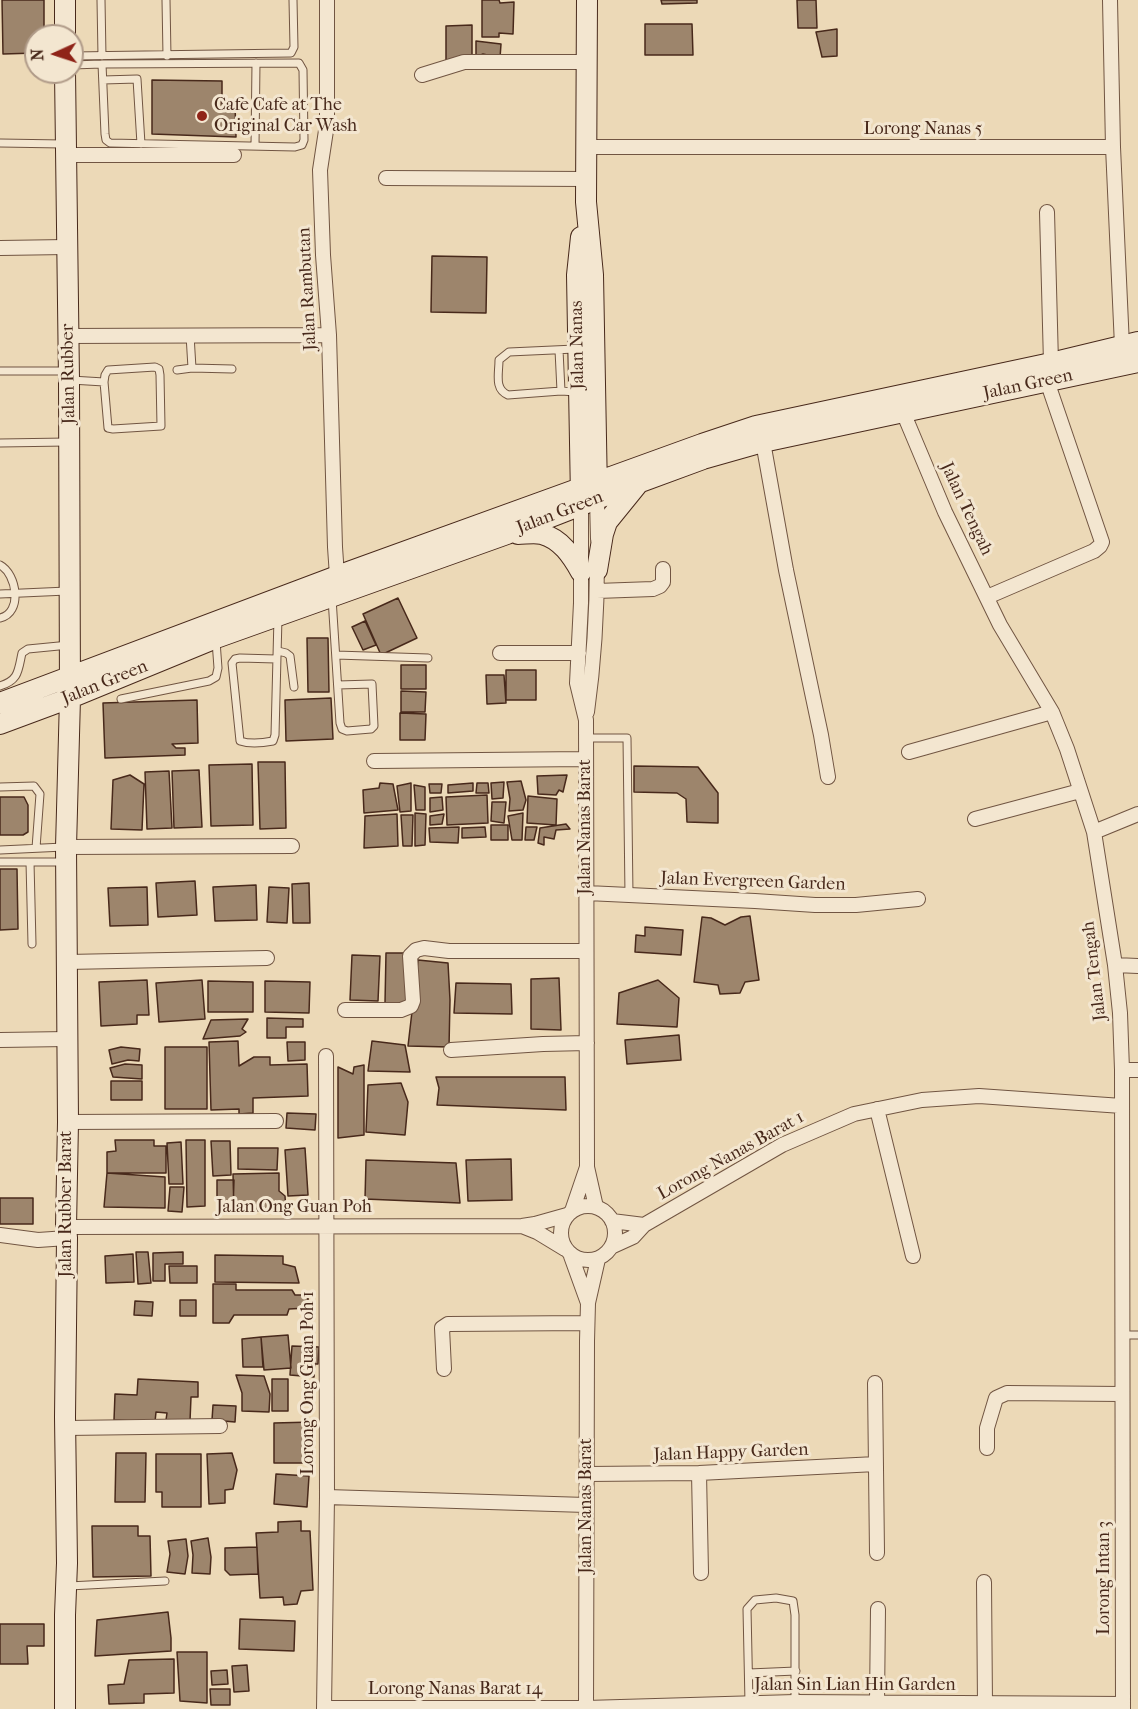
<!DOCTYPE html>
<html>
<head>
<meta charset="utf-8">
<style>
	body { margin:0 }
	#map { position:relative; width:1138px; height:1709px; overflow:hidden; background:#ecd9b7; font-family:"IM FELL French Canon",serif }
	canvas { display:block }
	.north { position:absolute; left:24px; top:24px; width:60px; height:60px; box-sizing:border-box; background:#f3e6d0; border:2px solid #af9a88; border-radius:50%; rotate:267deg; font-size:16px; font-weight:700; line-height:24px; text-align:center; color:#48291b }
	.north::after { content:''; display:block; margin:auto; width:21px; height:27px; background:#8f2418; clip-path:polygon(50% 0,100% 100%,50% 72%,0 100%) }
</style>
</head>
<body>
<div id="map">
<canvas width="1138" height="1709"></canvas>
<div class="north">N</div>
</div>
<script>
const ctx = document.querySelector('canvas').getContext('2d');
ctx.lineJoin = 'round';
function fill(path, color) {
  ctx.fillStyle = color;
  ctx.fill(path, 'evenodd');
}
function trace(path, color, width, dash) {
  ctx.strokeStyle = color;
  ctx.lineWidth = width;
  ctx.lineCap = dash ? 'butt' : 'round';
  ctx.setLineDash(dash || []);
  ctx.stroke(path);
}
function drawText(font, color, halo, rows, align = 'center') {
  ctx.font = font + ' "IM FELL French Canon",serif';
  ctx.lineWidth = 6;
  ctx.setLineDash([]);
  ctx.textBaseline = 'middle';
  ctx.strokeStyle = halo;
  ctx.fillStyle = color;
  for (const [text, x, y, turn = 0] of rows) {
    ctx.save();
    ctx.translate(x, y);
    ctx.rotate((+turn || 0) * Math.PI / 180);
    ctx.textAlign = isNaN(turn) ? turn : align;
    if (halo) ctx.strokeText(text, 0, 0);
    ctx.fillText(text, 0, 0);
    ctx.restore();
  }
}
const building = new Path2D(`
	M2,0H44V36H36V53L3,54Z
	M482,0H499L500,3L514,2L513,34L499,33V37H482Z
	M661,0H697V3L662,4Z
	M797,0H816L817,28H798Z
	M645,24H692L693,55H645Z
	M472,25V60L446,61V26Z
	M837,29V56L822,57L816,32Z
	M476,41L501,44L500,58L483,54L476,57Z
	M152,80L222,81V104H235L236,137L152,134Z
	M432,256L487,257L486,313L431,312Z
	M398,598L417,638L381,655L363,614Z
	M365,621L376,645L363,650L352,627Z
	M307,638H328L329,692H308Z
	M401,665H426V689H401Z
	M506,670H536V700H506Z
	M486,675H504L506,703L487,704Z
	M401,691L426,692L425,712H401Z
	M331,698L333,739L286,741L285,700Z
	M197,700L198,743L172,744L176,748H185V755L105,758L103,703Z
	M400,713L426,714L425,740H400Z
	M258,762H285L286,828L260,829Z
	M252,764L253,825L211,826L209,765Z
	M634,766L698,767L718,793V823L687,822L686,799L677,793L634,792Z
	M199,770L202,827L174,828L172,771Z
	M169,771L172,828L147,829L145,772Z
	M130,775L144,784L142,830L111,829L113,780Z
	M567,775L563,792L559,790L556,795L538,794L537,776Z
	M521,781L526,800L523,810L509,811L510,799L507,782Z
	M504,782L503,798L492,799L491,783Z
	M380,783L393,784L398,810L364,813L363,790L379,788Z
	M411,783V811L400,812L397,786Z
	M473,783V791L448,793V785Z
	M477,783H488L489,793H476Z
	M429,784H442L441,793H430Z
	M414,785L425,787V810H416Z
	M487,795L488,823L447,825L446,797Z
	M528,796L557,799L556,825L527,823Z
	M0,797H24L28,805V832L23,835H0Z
	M442,797L443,810L430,812V798Z
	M492,802H506L504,823L491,821Z
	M415,813L426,814L425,845L415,846Z
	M523,813L522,840H512L508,816Z
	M397,814L398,846L364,848L365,816Z
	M444,814L442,824L430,825V816Z
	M401,815H413L412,846H403Z
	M566,824L570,829L556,830L554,839L544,837V845L538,843L540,828Z
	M491,825H508V840H491Z
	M459,827L458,843L430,842L429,828Z
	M485,827L486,837L462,838V828Z
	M526,827H537L534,840H525Z
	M0,869H17L18,929L0,930Z
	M195,881L197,915L158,917L156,883Z
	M309,883L310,923H293L292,884Z
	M256,885L257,920L215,921L213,887Z
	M147,887L148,925L110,926L108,888Z
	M269,887L289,888L287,923L267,922Z
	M750,916L759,980L745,982L740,993L720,994L718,985L694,982L702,917L711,918L725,925L741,917Z
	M645,927L683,930L681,955L635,952L636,935L645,936Z
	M386,953H407L406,1003H385Z
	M352,955L380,956L378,1001L350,1000Z
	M418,960L448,963L450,1000L449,1047L408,1046Z
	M559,978L561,1030L531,1029V979Z
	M147,980L149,1015H137V1024L101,1026L99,982Z
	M202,980L205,1019L159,1022L156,983Z
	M658,980L679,998L677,1027L617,1024L619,993Z
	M208,981L253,982V1012H208Z
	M265,981L310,982L309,1013L265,1012Z
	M456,983L511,984L512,1014L454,1013Z
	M267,1018L303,1019V1027H286V1038H267Z
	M248,1019L242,1029L246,1032L240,1036L203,1039L211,1020Z
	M679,1035L681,1060L627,1064L625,1040Z
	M238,1041L239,1066L254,1057H270V1065L307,1064L308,1096L253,1098V1113L239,1114V1109L211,1110L209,1042Z
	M372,1041L405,1045L410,1072L368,1071Z
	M287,1042H305V1060L288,1061Z
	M121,1047L140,1049L139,1061L128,1060L112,1064L109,1050Z
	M165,1047H207V1109H165Z
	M125,1064L142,1065V1079L113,1077L110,1068Z
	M364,1065V1135L338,1138V1067L353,1074L354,1067Z
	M436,1077H565L566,1110L437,1105L439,1088Z
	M111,1081H142V1100H111Z
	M401,1083L408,1102L405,1135L366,1132L368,1085Z
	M287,1113L316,1114L315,1130L286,1128Z
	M115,1140H154V1146H166V1173H107V1152L116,1151Z
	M186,1140H205V1206L187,1207Z
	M211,1141H230L231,1175L213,1176Z
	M181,1142L183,1184H169L167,1143Z
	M238,1148H278L277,1170L238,1169Z
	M305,1148L308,1195L288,1196L285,1150Z
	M511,1159L512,1200L468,1201L466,1160Z
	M366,1160L456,1163L460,1203L365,1199Z
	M107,1173L165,1177V1208L104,1207Z
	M279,1173V1191L285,1196L286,1211H234L233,1174Z
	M217,1180H234L233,1209H217Z
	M170,1187H184L182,1212L168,1211Z
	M0,1198H33V1224H0Z
	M136,1252H148L151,1283L138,1284Z
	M183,1252V1264H165V1281H153V1253Z
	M133,1254L134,1282L106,1283L105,1256Z
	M215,1255L283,1256V1264L295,1267L299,1283L215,1282Z
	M169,1266H197V1283H170Z
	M213,1284H236V1290H292L295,1295H308V1308L289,1309L287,1315H234L229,1323H213Z
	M180,1300H196V1316H180Z
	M135,1301L153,1302L152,1316L134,1315Z
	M288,1335L291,1368L264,1370L261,1337Z
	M261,1337L263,1367H243L242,1339Z
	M292,1346L319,1347L318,1364H315L314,1377L290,1375Z
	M236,1375L264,1376L270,1394L269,1412L242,1411V1393Z
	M138,1379L198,1382V1397H191L190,1421L166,1420L167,1413L156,1412L155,1422L114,1420L115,1394L137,1395Z
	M272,1379H288V1411H272Z
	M213,1405L236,1406L235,1422L212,1420Z
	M313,1422V1445H307V1463H274V1423Z
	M116,1453H146L145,1502H115Z
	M232,1453L237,1470L233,1489L225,1490V1503L209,1504L207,1454Z
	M156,1454H201V1507H162V1492H156Z
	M276,1474L309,1476L307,1507L274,1504Z
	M301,1521V1531H310L313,1590L301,1591L297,1604L284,1605L283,1597L260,1598L256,1533L278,1532V1522Z
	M92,1526H138V1536H150L151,1576L93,1577Z
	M208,1538L211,1557L210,1574L192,1573L193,1555L191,1541Z
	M186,1539L188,1556L185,1574L167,1572L170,1554L168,1541Z
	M257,1547L258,1574L230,1575L225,1570V1548Z
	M168,1612L171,1638V1651L95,1656L97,1620Z
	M240,1619L295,1621L294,1651L239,1649Z
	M0,1624H44V1646H27L28,1664H0Z
	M177,1652H207V1703L180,1701Z
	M174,1659V1693L144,1694V1703L109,1704L108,1685L124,1684L129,1660Z
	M247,1665L249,1691L234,1692L232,1666Z
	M227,1670L228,1684L212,1685L211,1671Z
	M210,1689H230V1705H211Z`);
const service = new Path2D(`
	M101,0L102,56
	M166,0L167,56
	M72,56L291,53L294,47L293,0
	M72,65L102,64L299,63L303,70L304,140L302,145L295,147L110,143L106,140L105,134L102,64
	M103,80L137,79L141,144
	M0,143L63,144
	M255,146L256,63
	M190,335L192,368
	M575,349L509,352L499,360C499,374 494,389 508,395L561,391L576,392
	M559,350L561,391
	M155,367L159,369L160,375L161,426L113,429L108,428L104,382L105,375L108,370Z
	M177,370L192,368L232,369
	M0,371H66
	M71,380L104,382
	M0,443L67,442
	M0,565C17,574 23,613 0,618
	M0,594L67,591
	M332,598L340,723L342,729L347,731L371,729L374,726L372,684L338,685
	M278,651L286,653L290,656L294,687
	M336,655L428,658
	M276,659L240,658L235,659L232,663L240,741C249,744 263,743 273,741L275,735L278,617
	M0,686C19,680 18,671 22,653L28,649L69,645
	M121,699L209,681L216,677L218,668L216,641
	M586,738H627L629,895
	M0,787L34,786L40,794L36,848
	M0,850L64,847
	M0,862H64
	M30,862L32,944
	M1123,1335H1138
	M69,1586L165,1581
	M749,1673L796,1671
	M749,1703L747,1609L755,1600L776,1598L793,1601L795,1615V1702`);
const minor = new Path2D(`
	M327,0V124L320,170L323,255L329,335L335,547L337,576
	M422,75L464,62H586
	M586,147H1113L1110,0
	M1113,147L1122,346
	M65,155H234
	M386,178L586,179
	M1047,212L1051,363
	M0,248L66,247
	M68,336L329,335
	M903,412L945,512L1000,625L1052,712L1067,749L1094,832L1115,965L1120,1013L1122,1070L1123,1709
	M763,442L786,570L821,735L828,777
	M597,499L598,539
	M581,505V603L577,683L586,720L587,1167L596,1207
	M597,591L653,589L660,586L663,582V569
	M987,597L1094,551L1100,546L1102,542L1047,381
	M500,653H579
	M587,712C594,662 597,612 597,561
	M909,752L1052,712
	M374,761L586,759
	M975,819L1080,791
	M1094,832L1138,814
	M66,847L292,846
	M587,893L755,901L815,905H856L918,899
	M67,962L267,958
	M1115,965L1138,966
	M345,1010H401L411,1006L413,1001L410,956L416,950L424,948L449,951H586
	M0,1040L67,1039
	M451,1050L543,1044L587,1043
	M1122,1070H1138
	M877,1109L913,1256
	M68,1122L276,1121
	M561 1233a27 27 0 1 1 54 0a27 27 0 1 1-54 0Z
	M572,1211L587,1167
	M612,1221L644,1225
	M522,1226L537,1232L565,1249
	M66,1227L522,1226L535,1224L567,1215
	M0,1235L38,1240L67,1238
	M611,1247L633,1237L644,1225L782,1145L854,1114L922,1100L979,1096L1122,1106
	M571,1256L588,1303
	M444,1369L442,1328L448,1324L587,1323
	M875,1383L877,1553
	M66,1428L220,1426
	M987,1448V1428L996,1398L1007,1393L1122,1394
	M699,1473L701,1573
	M587,1474L699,1473L876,1464
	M327,1497L586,1505
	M984,1582L985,1705
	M877,1703L878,1609
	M324,1708H586L795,1702L1123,1704
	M324,1709L327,1497L326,1056
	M586,1709L587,1341L588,1303L598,1259`);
const secondary = new Path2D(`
	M587,0L586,202L593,275L597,493
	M65,36V0
	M65,72L69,380L70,698L66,847L68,1122L66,1227L67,1238L65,1417L67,1563L65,1615V1709
	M581,498L577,275L581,237
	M518,534C525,534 534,532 542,534C561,539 572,556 581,572
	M597,570L603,534L607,522L637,485
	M0,703L337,576L702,444L756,426L1051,363L1138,342
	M0,724L70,698L216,638L507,534L638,483L703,459L763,442L1138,362`);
const markers = [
	[202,116,6,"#8f2418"]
];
const poiNames = [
	["Cafe Cafe at The",214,106],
	["Original Car Wash",214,127]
];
const streetNames = [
	["Lorong Nanas 5",923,130],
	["Jalan Rambutan",308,289,-93],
	["Jalan Nanas",578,345,-91],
	["Jalan Rubber",69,374,-91],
	["Jalan Green",1028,385,-12],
	["Jalan Tengah",966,509,65],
	["Jalan Green",560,513,-21],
	["Jalan Green",105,683,-22],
	["Jalan Nanas Barat",586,827,-90],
	["Jalan Evergreen Garden",753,882,2],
	["Jalan Tengah",1095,971,-97],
	["Lorong Nanas Barat 1",731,1156,-29],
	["Jalan Rubber Barat",67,1204,-90],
	["Jalan Ong Guan Poh",294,1208],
	["Lorong Ong Guan Poh 1",309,1383,-90],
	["Jalan Happy Garden",731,1453,-2],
	["Jalan Nanas Barat",587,1506,-90],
	["Lorong Intan 3",1105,1578,-90],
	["Jalan Sin Lian Hin Garden",855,1686],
	["Lorong Nanas Barat 14",455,1690]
];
fill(building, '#9d856c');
trace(building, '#48291b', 1.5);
trace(service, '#715542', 9);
trace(minor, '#715542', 16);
trace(secondary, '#48291b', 22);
trace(service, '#f3e6d0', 7);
trace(minor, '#f3e6d0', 14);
trace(secondary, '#f3e6d0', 20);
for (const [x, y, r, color] of markers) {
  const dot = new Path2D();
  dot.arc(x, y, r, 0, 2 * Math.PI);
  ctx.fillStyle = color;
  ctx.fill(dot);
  trace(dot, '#f3e6d0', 2);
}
drawText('18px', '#48291b', '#f3e6d0', poiNames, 'left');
drawText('18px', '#48291b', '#f3e6d0', streetNames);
</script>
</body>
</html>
